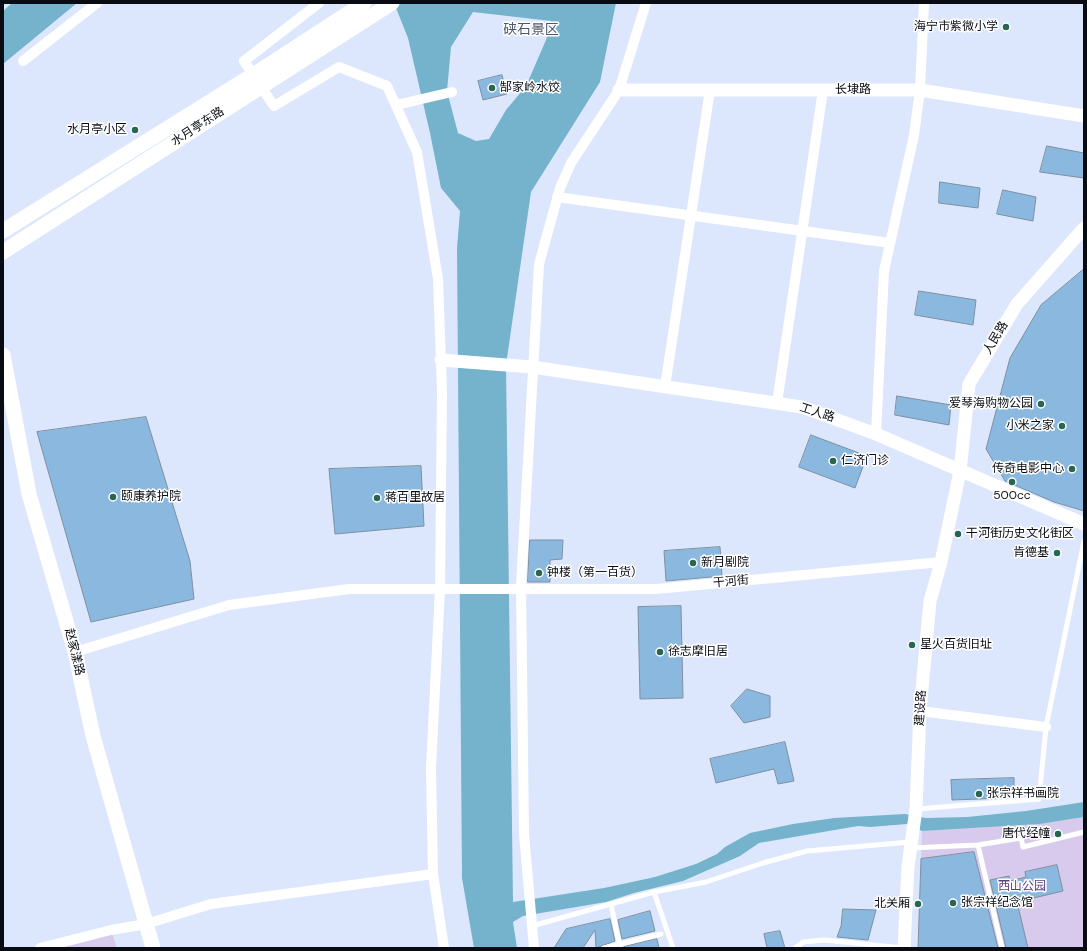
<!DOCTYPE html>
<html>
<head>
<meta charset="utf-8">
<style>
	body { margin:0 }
	#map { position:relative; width:1087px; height:951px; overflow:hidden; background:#dce7fe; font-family:"DM Sans",sans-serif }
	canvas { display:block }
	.frame { position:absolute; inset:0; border:4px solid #080b12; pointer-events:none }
</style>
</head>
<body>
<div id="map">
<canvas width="1087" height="951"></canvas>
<div class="frame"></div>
</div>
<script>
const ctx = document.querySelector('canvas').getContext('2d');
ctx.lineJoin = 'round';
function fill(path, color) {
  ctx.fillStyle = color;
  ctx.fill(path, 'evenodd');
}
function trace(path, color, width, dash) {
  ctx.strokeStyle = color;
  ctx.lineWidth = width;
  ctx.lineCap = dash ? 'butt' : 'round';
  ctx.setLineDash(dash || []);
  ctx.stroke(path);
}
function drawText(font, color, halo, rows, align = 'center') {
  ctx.font = font + ' "DM Sans","Noto Sans SC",sans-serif';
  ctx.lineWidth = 3;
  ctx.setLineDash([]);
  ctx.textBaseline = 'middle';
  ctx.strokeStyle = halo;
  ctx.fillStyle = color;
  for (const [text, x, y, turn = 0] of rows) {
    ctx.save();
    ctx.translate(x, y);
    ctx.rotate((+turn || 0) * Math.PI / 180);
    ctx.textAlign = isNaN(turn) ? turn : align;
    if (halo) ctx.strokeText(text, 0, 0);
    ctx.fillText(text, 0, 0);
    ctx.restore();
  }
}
const green = new Path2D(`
	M1084,817V948H918L922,831L1040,824Z
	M111,930L117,948H40Z`);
const water = new Path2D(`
	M12,3H77L3,64V11Z
	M394,3H616L600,82L531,192L506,365L513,902L604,888L655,877L696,864L717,854L725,847L750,833L793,824L834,818L905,814L926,818L967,817L1026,811L1084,802V817L1040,824L922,831L907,824L870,827L858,826L759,843L740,856L683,881L634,893L606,902L523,916L513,922L517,948H474L462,878L457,248L460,211L441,188L430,133L408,38ZM473,12L551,21L546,40L526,86L506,110L489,139L476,141L458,133L447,91L451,47Z`);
const building = new Path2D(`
	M502,75L507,94L483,100L478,81Z
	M1047,146L1084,153V178L1040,172Z
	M940,182L980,188L978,208L939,203Z
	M1003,190L1036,197L1033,221L997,214Z
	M1084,269V511L1054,502L1005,481L986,449L1010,358L1041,305Z
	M919,291L976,300L973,325L915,315Z
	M897,396L951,405L949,425L895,415Z
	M146,417L190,561L194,599L91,622L37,432Z
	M811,435L867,456L855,488L799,467Z
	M421,466L424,526L335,534L329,469Z
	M530,540H563L562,559L550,560V582H528Z
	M720,547L722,576L666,581L664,551Z
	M681,606L683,698L640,699L638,607Z
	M747,689L770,696V717L744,723L731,706Z
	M785,742L794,781L778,784L774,769L716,783L710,759Z
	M1014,778V789H1006V798L952,800L951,780Z
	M974,852L998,948H918L921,859Z
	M1057,865L1063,891L1017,902L1028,948H1006L990,880L1009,876L1010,881L1026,877L1025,872Z
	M843,909L876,910L868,940L837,937L841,926Z
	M650,911L655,931L622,939L618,920Z
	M610,919L615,941L596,948L595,930L583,948H554L566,929Z
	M780,931L785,948H767L764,934Z
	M657,939L659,948H624V947Z`);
const service = new Path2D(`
	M917,809L1039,799L1046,727L1084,541
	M978,845L1002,948
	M910,848L978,845L1021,838L1023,847L1084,832
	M654,892L673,948
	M611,904L620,948
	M532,926L654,892L706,882L763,863L807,851L910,842
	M604,948L661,934
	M795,948L803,942L824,940L903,948`);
const minor = new Path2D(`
	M319,3L244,61L274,106L339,67L387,86L417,152L438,279L442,391L440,589L431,768L433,874L444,948
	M23,61L97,3
	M396,105L452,92
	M557,197L890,243
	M665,387L710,90
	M777,403L823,90
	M876,434L884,271L914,135L920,90L924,3
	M75,652L229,605L349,589H656L941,562
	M920,711L1046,727
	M40,948L111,930L146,924L211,904L433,874
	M534,948L524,834L521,586L539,264L560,188L571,163L619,90L646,3`);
const tertiary = new Path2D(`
	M619,90H920L1084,116
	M441,360L532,367L802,407L876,434L1084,524
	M904,948L908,866L916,809L920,711L930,601L941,562L960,471L969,384L1017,304L1084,228`);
const secondary = new Path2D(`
	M3,231L267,66L364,3
	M3,252L392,3
	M3,355L29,494L75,652L93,736L153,948`);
const markers = [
	[1006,27,4,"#286652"],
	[492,88,4,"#286652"],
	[135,130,4,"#286652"],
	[1041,404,4,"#286652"],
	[1062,426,4,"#286652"],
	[833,461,4,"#286652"],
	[1072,469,4,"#286652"],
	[1012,482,4,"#286652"],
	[113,497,4,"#286652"],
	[377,498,4,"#286652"],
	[958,534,4,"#286652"],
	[1057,553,4,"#286652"],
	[693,563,4,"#286652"],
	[539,573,4,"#286652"],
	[912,645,4,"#286652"],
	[660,652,4,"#286652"],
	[979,794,4,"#286652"],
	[1058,834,4,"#286652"],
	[953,903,4,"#286652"],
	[918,904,4,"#286652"]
];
const poiNames = [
	["海宁市紫微小学",998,27,"right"],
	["郜家岭水饺",500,88],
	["水月亭小区",127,130,"right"],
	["爱琴海购物公园",1033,404,"right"],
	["小米之家",1054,426,"right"],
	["仁济门诊",841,461],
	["传奇电影中心",1064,469,"right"],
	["500cc",1012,496,"center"],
	["颐康养护院",121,497],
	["蒋百里故居",385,498],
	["干河街历史文化街区",966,534],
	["肯德基",1049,553,"right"],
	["新月剧院",701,563],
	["钟楼（第一百货）",547,573],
	["星火百货旧址",920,645],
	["徐志摩旧居",668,652],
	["张宗祥书画院",987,794],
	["唐代经幢",1050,834,"right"],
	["张宗祥纪念馆",961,903],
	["北关厢",910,904,"right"]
];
const streetNames = [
	["长埭路",853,90],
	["水月亭东路",198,127,-33],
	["人民路",996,338,-59],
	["工人路",817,413,18],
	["干河街",731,582,-5],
	["赵家漾路",74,652,76],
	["建设路",921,708,-86]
];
const parkNames = [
	["西山公园",1022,887]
];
const quarterNames = [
	["硖石景区",531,30]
];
fill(green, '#d7caed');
fill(water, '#75b3cc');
fill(building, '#8bb8de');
trace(building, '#7d90a1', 1);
trace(service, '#fff', 5);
trace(minor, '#fff', 10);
trace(tertiary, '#fff', 13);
trace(secondary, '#fff', 15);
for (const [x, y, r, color] of markers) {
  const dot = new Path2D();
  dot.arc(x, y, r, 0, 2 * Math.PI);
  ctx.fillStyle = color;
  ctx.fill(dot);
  trace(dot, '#fff', 1.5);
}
drawText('12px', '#080b12', '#fff', poiNames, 'left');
drawText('12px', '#080b12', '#fff', streetNames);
drawText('12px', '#5d4281', '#fff', parkNames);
drawText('14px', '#4d576a', '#fff', quarterNames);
</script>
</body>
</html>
